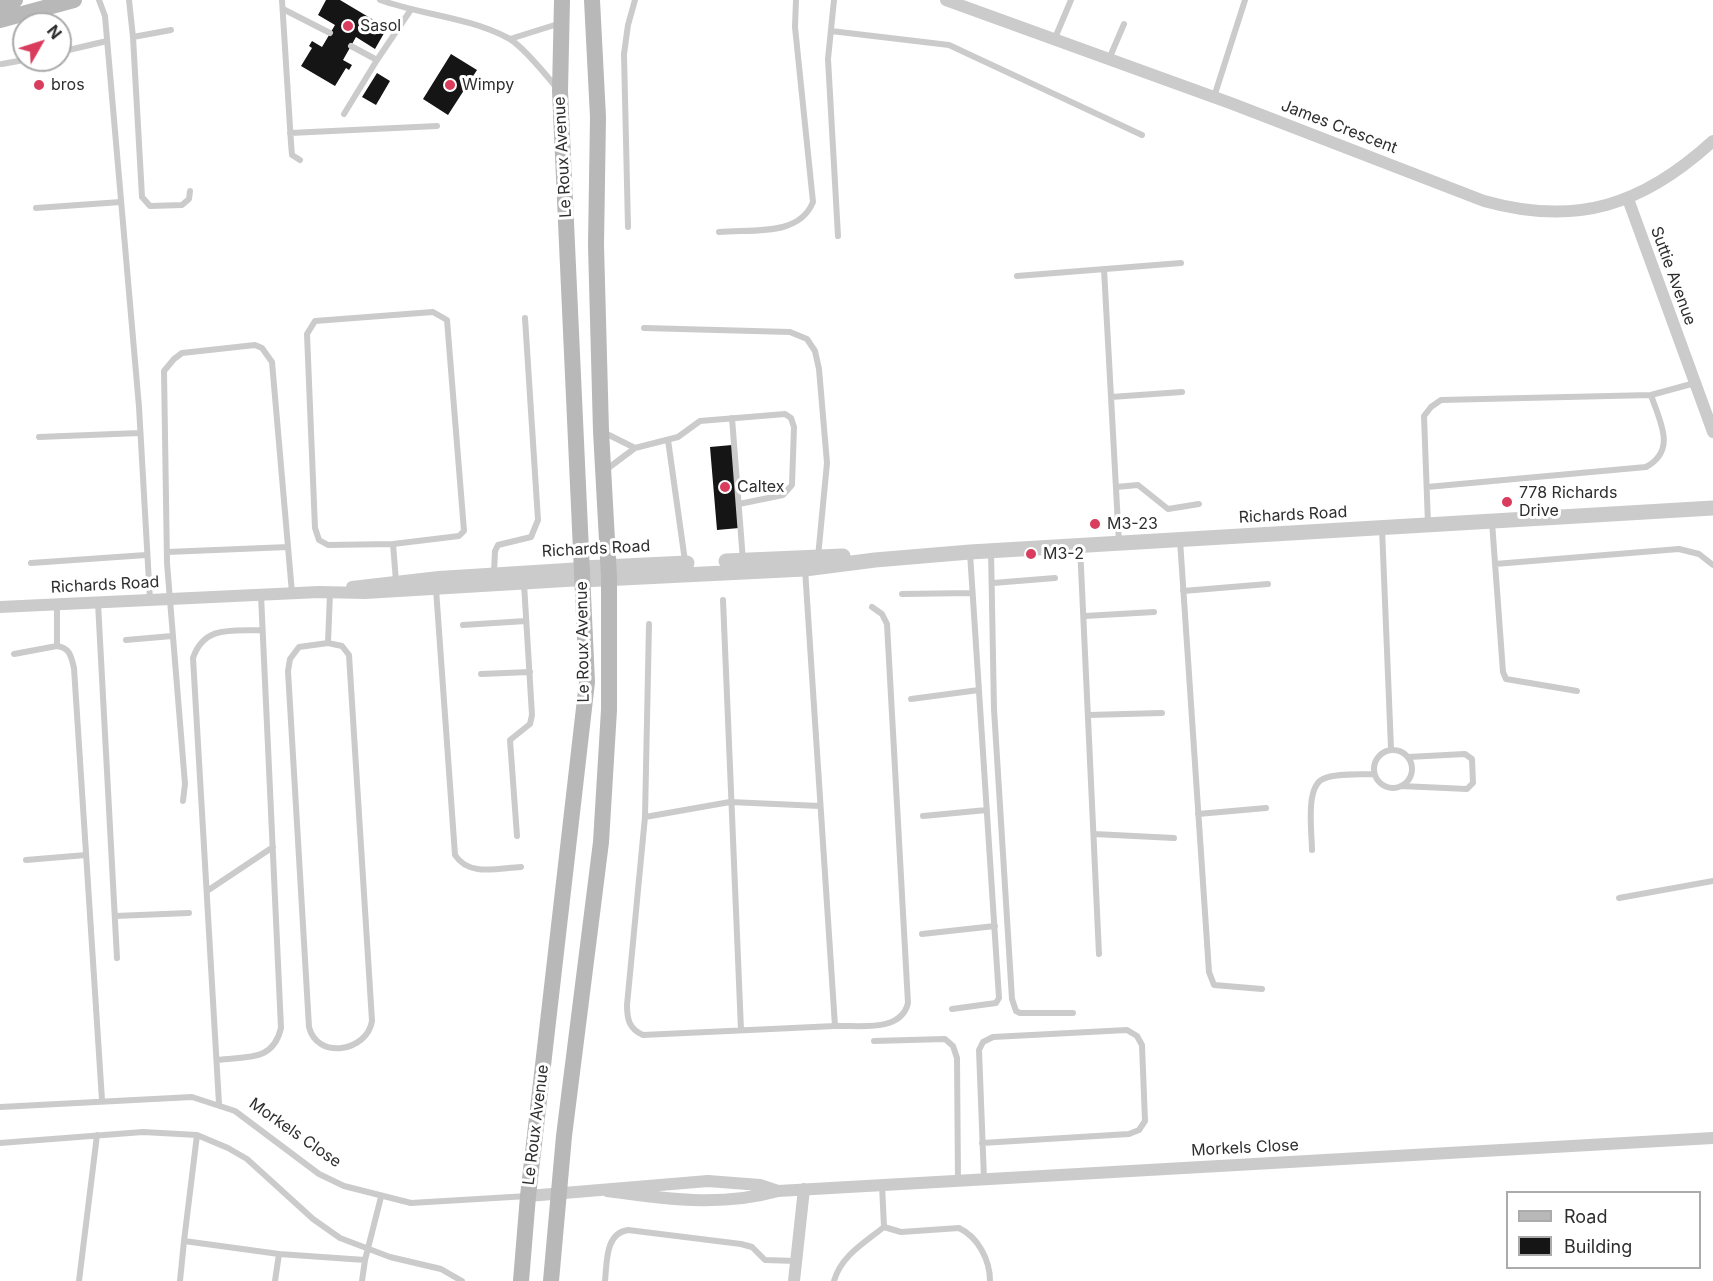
<!DOCTYPE html>
<html>
<head>
<meta charset="utf-8">
<style>
	body { margin:0 }
	#map { position:relative; width:1713px; height:1281px; overflow:hidden; background:#fff; font-family:Inter,sans-serif }
	canvas { display:block }
	.legend { position:absolute; left:1506px; top:1191px; width:195px; height:78px; box-sizing:border-box; background:#fff; border:2px solid #ababab; margin:0; padding:8px 10px; list-style:none; font-size:18px; color:#2e2e2e }
	.legend li { display:flex; align-items:center; gap:12px; height:30px }
	.legend b { width:30px; border:2px solid #ababab }
	.north { position:absolute; left:12px; top:12px; width:60px; height:60px; box-sizing:border-box; background:#fff; border:2px solid #ababab; border-radius:50%; rotate:51deg; font-size:16px; font-weight:700; line-height:24px; text-align:center; color:#2e2e2e }
	.north::after { content:''; display:block; margin:auto; width:21px; height:27px; background:#d93c5c; clip-path:polygon(50% 0,100% 100%,50% 72%,0 100%) }
</style>
</head>
<body>
<div id="map">
<canvas width="1713" height="1281"></canvas>
<ul class="legend">
<li><b style="height:8px;background:#b8b8b8"></b>Road</li>
<li><b style="height:16px;background:#151515"></b>Building</li>
</ul>
<div class="north">N</div>
</div>
<script>
const ctx = document.querySelector('canvas').getContext('2d');
ctx.lineJoin = 'round';
function fill(path, color) {
  ctx.fillStyle = color;
  ctx.fill(path, 'evenodd');
}
function trace(path, color, width, dash) {
  ctx.strokeStyle = color;
  ctx.lineWidth = width;
  ctx.lineCap = dash ? 'butt' : 'round';
  ctx.setLineDash(dash || []);
  ctx.stroke(path);
}
function drawText(font, color, halo, rows, align = 'center') {
  ctx.font = font + ' Inter,sans-serif';
  ctx.lineWidth = 6;
  ctx.setLineDash([]);
  ctx.textBaseline = 'middle';
  ctx.strokeStyle = halo;
  ctx.fillStyle = color;
  for (const [text, x, y, turn = 0] of rows) {
    ctx.save();
    ctx.translate(x, y);
    ctx.rotate((+turn || 0) * Math.PI / 180);
    ctx.textAlign = isNaN(turn) ? turn : align;
    if (halo) ctx.strokeText(text, 0, 0);
    ctx.fillText(text, 0, 0);
    ctx.restore();
  }
}
const building = new Path2D(`
	M326,0H340L387,28L375,49L356,37L343,60L352,65L349,70L346,68L335,86L301,66L312,48L309,46L312,41L322,47L335,25L318,15Z
	M451,54L477,70L448,115L423,99Z
	M377,73L390,81L376,105L362,97Z
	M732,445L739,528L717,530L710,447Z`);
const service = new Path2D(`
	M99,0L105,16L139,407L150,600
	M129,0L133,37L171,30
	M282,0L291,143L292,155L300,160
	M380,0C422,15 468,17 508,38C520,44 547,76 556,87
	M834,0L828,59L838,236
	M283,9L330,33
	M831,31L949,45L1142,135
	M133,37L142,197L150,206L182,205L189,199L190,191
	M1055,38L1071,0
	M510,39L561,23
	M351,46L377,60L410,11
	M60,52L107,41
	M1109,59L1124,24
	M2,64L24,60
	M1214,97L1245,0
	M344,114L377,60
	M290,133L437,126
	M36,208L121,202
	M628,227L624,54L628,25L635,0
	M719,232C752,229 799,237 813,202L795,27L796,0
	M1104,269L1119,543
	M1017,276L1181,263
	M433,312L447,320L464,531L459,536L393,544L328,545L319,540L315,528L307,334L315,321Z
	M644,328L790,332L807,339L815,351L819,369L827,463L818,557
	M1111,397L1182,392
	M732,418L743,561
	M603,432L635,448
	M39,437L140,433
	M668,440L685,561
	M607,469L635,448L678,437L700,421L785,414L791,418L794,427L792,485L783,495L739,504
	M1116,487L1138,485L1168,509L1199,504
	M1427,487L1646,467C1677,450 1660,422 1651,395
	M1492,522L1503,672L1506,679L1577,691
	M1428,524L1424,416L1431,407L1441,400L1651,395L1695,383
	M1382,528L1391,749
	M1180,540L1209,972L1214,985L1262,989
	M393,544L396,581
	M1080,546L1099,954
	M991,551L994,709L1012,999L1016,1011L1020,1013H1073
	M167,552L288,547
	M31,563L146,555
	M1495,564L1679,549L1699,554L1713,565
	M494,573L495,551L498,545L531,537L538,520L525,318
	M993,583L1055,578
	M436,589L455,855C469,877 498,868 521,867
	M1183,591L1268,584
	M902,594L972,593
	M723,600L741,1030
	M98,603L117,958
	M57,606V646
	M1085,616L1154,612
	M649,624L645,817L627,1005C627,1019 629,1029 643,1035L835,1026L805,569
	M463,625L526,621
	M126,640L172,636
	M328,643L299,647L290,659L288,671L309,1027C317,1060 367,1052 372,1021L349,655L342,646L328,643L330,593
	M14,654L57,646C70,648 71,656 74,668L102,1100
	M481,674L530,672
	M911,699L979,690
	M1089,715L1162,713
	M1374 769a19 19 0 1 1 38 0a19 19 0 1 1-38 0Z
	M1401,786L1467,789L1473,783L1472,759L1465,754L1408,757
	M183,801L185,784L167,563L164,371L174,359L182,353L255,345L262,348L272,362L292,593
	M1198,814L1266,808
	M923,816L987,810
	M645,817L730,802L820,806
	M1094,834L1174,838
	M517,836L510,740L530,724L532,715L524,584
	M1312,850C1312,833 1305,787 1323,779C1336,773 1359,775 1374,774
	M26,860L86,855
	M207,891L273,847
	M1619,898L1713,881
	M115,916L189,913
	M922,934L995,926
	M952,1009L996,1003L999,998L970,553
	M835,1026C859,1025 901,1033 908,1003L887,624L882,614L872,607
	M874,1041L945,1039L953,1046L957,1058L958,1181
	M217,1060C247,1056 273,1062 281,1028L261,595
	M219,1104L193,658C204,625 232,631 262,630
	M0,1107L192,1097L235,1111L319,1174L344,1186L411,1203L528,1196
	M0,1143L143,1132L197,1135L228,1148L247,1159L313,1219L340,1238L390,1257L441,1269L462,1281
	M982,1143L1129,1134L1139,1130L1145,1121L1142,1045L1137,1036L1127,1030L993,1037L983,1042L979,1050L984,1179
	M882,1185L884,1227L901,1232L959,1228C978,1237 990,1260 990,1281
	M184,1241L197,1135
	M79,1281L97,1135
	M180,1281L184,1241L279,1254L365,1260
	M275,1281L279,1254
	M362,1281L365,1260L381,1197
	M605,1281C607,1263 605,1233 628,1230L741,1244L752,1247L765,1260L796,1261
	M834,1281C841,1256 864,1243 884,1227`);
const minor = new Path2D(`
	M946,0L1233,104L1484,201C1577,227 1643,205 1713,141
	M1628,199L1713,432
	M352,587L439,577L582,568
	M0,607L319,592L365,593L582,580
	M607,1191C665,1199 721,1207 778,1191L1713,1138
	M528,1196L708,1181L760,1185L778,1191
	M794,1281L804,1189`);
const tertiary = new Path2D(`
	M726,561L843,556
	M582,568L687,563
	M582,580L805,569L875,560L970,552L1713,508`);
const secondary = new Path2D(`
	M0,5L15,0
	M0,20L74,0
	M521,1281L528,1196L587,682L560,91L562,0
	M551,1281L564,1136L601,842L609,710V577L601,431L596,245L598,117L592,0`);
const markers = [
	[348,26,6,"#d93c5c"],
	[39,85,6,"#d93c5c"],
	[450,85,6,"#d93c5c"],
	[725,487,6,"#d93c5c"],
	[1507,502,6,"#d93c5c"],
	[1095,524,6,"#d93c5c"],
	[1031,554,6,"#d93c5c"]
];
const poiNames = [
	["Sasol",360,26],
	["bros",51,85],
	["Wimpy",462,85],
	["Caltex",737,487],
	["778 Richards",1519,493],
	["Drive",1519,511],
	["M3-23",1107,524],
	["M3-2",1043,554]
];
const streetNames = [
	["James Crescent",1339,127,21],
	["Le Roux Avenue",563,157,-93],
	["Suttie Avenue",1673,276,70],
	["Richards Road",1293,515,-3],
	["Richards Road",596,549,-3],
	["Richards Road",105,585,-3],
	["Le Roux Avenue",583,642,-91],
	["Le Roux Avenue",536,1125,-83],
	["Morkels Close",295,1133,35],
	["Morkels Close",1245,1148,-3]
];
fill(building, '#151515');
trace(service, '#cbcbcb', 6);
trace(minor, '#cbcbcb', 12);
trace(tertiary, '#cbcbcb', 15);
trace(secondary, '#b8b8b8', 16);
for (const [x, y, r, color] of markers) {
  const dot = new Path2D();
  dot.arc(x, y, r, 0, 2 * Math.PI);
  ctx.fillStyle = color;
  ctx.fill(dot);
  trace(dot, '#fff', 2);
}
drawText('16px', '#2e2e2e', '#fff', poiNames, 'left');
drawText('16px', '#2e2e2e', '#fff', streetNames);
</script>
</body>
</html>
